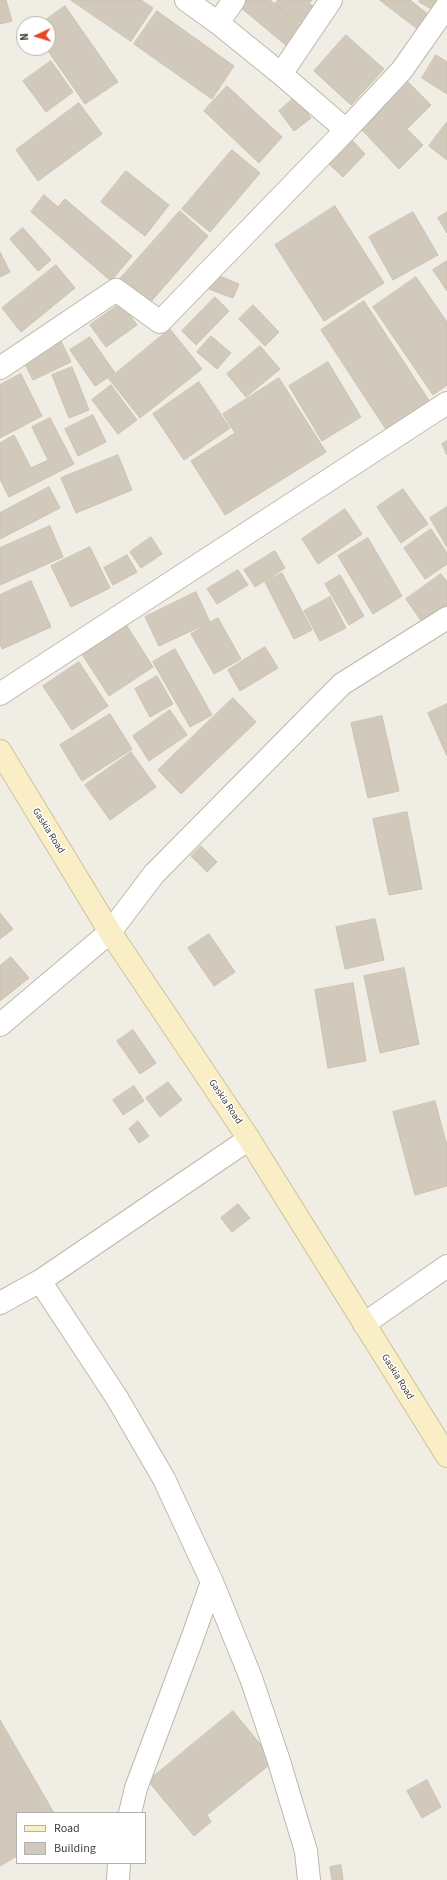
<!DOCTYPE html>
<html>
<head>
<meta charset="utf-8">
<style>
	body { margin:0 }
	#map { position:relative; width:447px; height:1880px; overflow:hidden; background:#f0ede4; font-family:"Source Sans 3",sans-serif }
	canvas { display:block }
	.legend { position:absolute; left:16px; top:1812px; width:130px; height:52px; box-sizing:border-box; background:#fff; border:1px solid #b3b1ae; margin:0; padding:5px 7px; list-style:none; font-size:12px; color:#423d35 }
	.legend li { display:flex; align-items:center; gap:8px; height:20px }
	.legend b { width:20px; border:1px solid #b3b1ae }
	.north { position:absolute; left:16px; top:16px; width:40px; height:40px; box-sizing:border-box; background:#fff; border:1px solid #b3b1ae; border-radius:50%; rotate:266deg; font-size:11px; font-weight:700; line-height:16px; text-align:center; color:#423d35 }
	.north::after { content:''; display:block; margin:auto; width:14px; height:18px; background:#e64826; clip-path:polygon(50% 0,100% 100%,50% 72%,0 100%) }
</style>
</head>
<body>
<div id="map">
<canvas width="447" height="1880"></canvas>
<ul class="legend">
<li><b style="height:5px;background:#f9eec6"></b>Road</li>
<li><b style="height:11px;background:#d1c9bb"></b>Building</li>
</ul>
<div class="north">N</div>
</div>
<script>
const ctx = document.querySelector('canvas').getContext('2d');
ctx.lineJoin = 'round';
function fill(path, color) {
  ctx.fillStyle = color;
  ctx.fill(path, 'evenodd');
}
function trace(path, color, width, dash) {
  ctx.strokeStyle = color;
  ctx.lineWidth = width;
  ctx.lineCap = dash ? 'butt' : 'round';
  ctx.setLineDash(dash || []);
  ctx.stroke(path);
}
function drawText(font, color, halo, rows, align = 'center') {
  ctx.font = font + ' "Source Sans 3",sans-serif';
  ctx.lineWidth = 3;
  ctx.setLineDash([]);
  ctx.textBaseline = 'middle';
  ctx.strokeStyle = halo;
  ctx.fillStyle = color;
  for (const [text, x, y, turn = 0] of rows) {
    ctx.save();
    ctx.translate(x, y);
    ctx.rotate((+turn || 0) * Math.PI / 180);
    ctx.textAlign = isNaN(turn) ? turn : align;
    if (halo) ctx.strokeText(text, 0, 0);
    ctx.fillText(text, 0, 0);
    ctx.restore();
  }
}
const building = new Path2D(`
	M0,0H6L12,21L0,24Z
	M71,0H141L153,8L131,41Z
	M246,0H270L304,28L288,47L240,7Z
	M278,0H312L309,3L316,9L304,26L275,4Z
	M380,0H410L434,19L423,33Z
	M420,0H441L435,11L419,2Z
	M65,6L118,82L85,104L46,48H48V24H40Z
	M157,11L234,66L212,99L134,44Z
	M346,35L384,69L351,105L314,71Z
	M436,55L447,62V94L422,78Z
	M51,61L73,92L46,112L23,81Z
	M408,82L431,105L407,129L423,145L399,169L361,129Z
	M227,86L282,137L259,163L204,111Z
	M295,97L311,118L294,131L279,111Z
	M79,103L102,134L38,181L16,150Z
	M447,122V160L429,146Z
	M352,140L365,154L343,177L329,164Z
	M232,150L260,173L210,232L182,209Z
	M126,171L169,205L145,236L101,202Z
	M44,195L58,207L65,199L132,256L111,281L31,212Z
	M335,206L384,283L324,321L275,245Z
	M180,211L208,236L148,305L119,280Z
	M413,212L438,255L393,280L369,237Z
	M447,212V233L438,218Z
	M23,228L51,260L38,271L10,239Z
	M0,252L10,272L0,277Z
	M447,261V291L433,270Z
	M56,265L75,288L21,332L2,308Z
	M215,274L239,284L233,298L209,289Z
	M416,277L447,322V385L433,395L373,307Z
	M215,297L229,311L196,345L182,331Z
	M364,301L430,402L387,431L321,330Z
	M121,303L137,325L106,347L90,325Z
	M253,305L279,332L265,346L239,319Z
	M170,329L202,369L140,418L109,379Z
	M211,336L231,353L217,369L197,352Z
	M59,337L71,362L33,380L21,356Z
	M90,337L115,373L95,386L70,350Z
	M260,346L280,369L246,397L227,374Z
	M328,362L361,417L322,441L289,386Z
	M72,367L89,410L69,418L52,375Z
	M21,374L42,416L0,438V385Z
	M279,378L326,452L225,515L191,461L235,433L223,414Z
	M199,382L230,428L184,460L153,414Z
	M111,385L137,420L118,434L92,400Z
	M93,415L106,442L78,456L65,429Z
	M50,418L74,464L9,497L0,479V443L14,435L31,468L48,460L32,427Z
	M447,441V455L442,444Z
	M118,455L132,490L76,513L61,478Z
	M49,487L60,508L0,539V513Z
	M403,489L428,524L401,543L377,507Z
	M447,507V547L430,518Z
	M345,509L362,534L318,564L302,539Z
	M50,526L63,557L0,585V548Z
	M431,529L447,553V564L425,579L404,548Z
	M151,537L162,554L141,568L130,552Z
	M368,538L402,596L373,614L338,556Z
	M90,547L110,588L71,607L51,566Z
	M275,551L285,568L255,587L244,570Z
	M127,555L137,572L113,585L104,568Z
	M238,570L248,585L217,604L207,589Z
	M282,573L312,630L294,639L265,582Z
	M441,574L447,582V605L422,622L406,599Z
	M340,575L364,616L349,625L325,584Z
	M31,581L51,627L2,649L0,644V595Z
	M196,592L210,622L159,646L145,617Z
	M330,597L346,628L320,641L304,611Z
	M218,618L241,659L214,674L191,634Z
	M125,623L153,667L109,696L80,651Z
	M265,647L278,668L240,691L228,670Z
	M175,649L212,715L190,727L153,662Z
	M79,662L108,706L72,730L43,686Z
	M157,676L173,704L150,717L135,689Z
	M233,698L256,722L181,794L158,770Z
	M447,704V756L428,713Z
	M170,710L187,735L149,761L133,736Z
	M110,714L132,749L82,781L60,745Z
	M382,716L399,791L368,798L351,723Z
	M131,752L156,787L110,820L85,785Z
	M407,812L422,889L389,895L373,819Z
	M201,846L217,862L207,872L191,856Z
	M0,913L13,929L0,939Z
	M375,919L384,960L345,969L336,927Z
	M209,934L235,972L214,986L188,948Z
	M11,957L29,978L0,1001V966Z
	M404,968L419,1044L380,1053L364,976Z
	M353,983L366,1061L328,1068L315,990Z
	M133,1030L156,1063L140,1074L117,1041Z
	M168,1082L182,1100L160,1117L146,1098Z
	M134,1086L144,1101L123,1115L113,1100Z
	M435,1101L447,1146V1186L415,1195L393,1112Z
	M138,1121L149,1136L139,1143L129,1129Z
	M238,1204L250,1218L232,1232L221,1218Z
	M233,1711L274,1761L207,1815L211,1822L194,1836L148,1781Z
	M0,1720L54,1813H17V1856L0,1866Z
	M427,1780L441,1807L422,1818L407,1791Z
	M341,1865L343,1880H332L330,1867Z`);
const minor = new Path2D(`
	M186,0L218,23L281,74L331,0
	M218,23L234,0
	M281,74L346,130L402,70L447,6
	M0,368L116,290L160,322L346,130
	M0,694L447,403
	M0,1025L110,932L154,874L342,684L447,618
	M40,1281L249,1139
	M0,1303L40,1281L117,1398L164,1479L212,1582L251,1678L278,1758L306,1851L309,1880
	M364,1324L447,1266
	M130,1813L136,1788L193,1636L212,1582
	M118,1880L119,1863`);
const secondary = new Path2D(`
	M0,751L110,932L249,1139L447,1456`);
const streetNames = [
	["Gaskia Road",48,831,58],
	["Gaskia Road",225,1102,56],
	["Gaskia Road",397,1377,58]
];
fill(building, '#d1c9bb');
trace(building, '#cbc1af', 1);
trace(minor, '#beb8ab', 24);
trace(secondary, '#cfc29a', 24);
trace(minor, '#fff', 22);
trace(secondary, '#f9eec6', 22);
drawText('10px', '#423d35', '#fff', streetNames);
</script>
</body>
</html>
